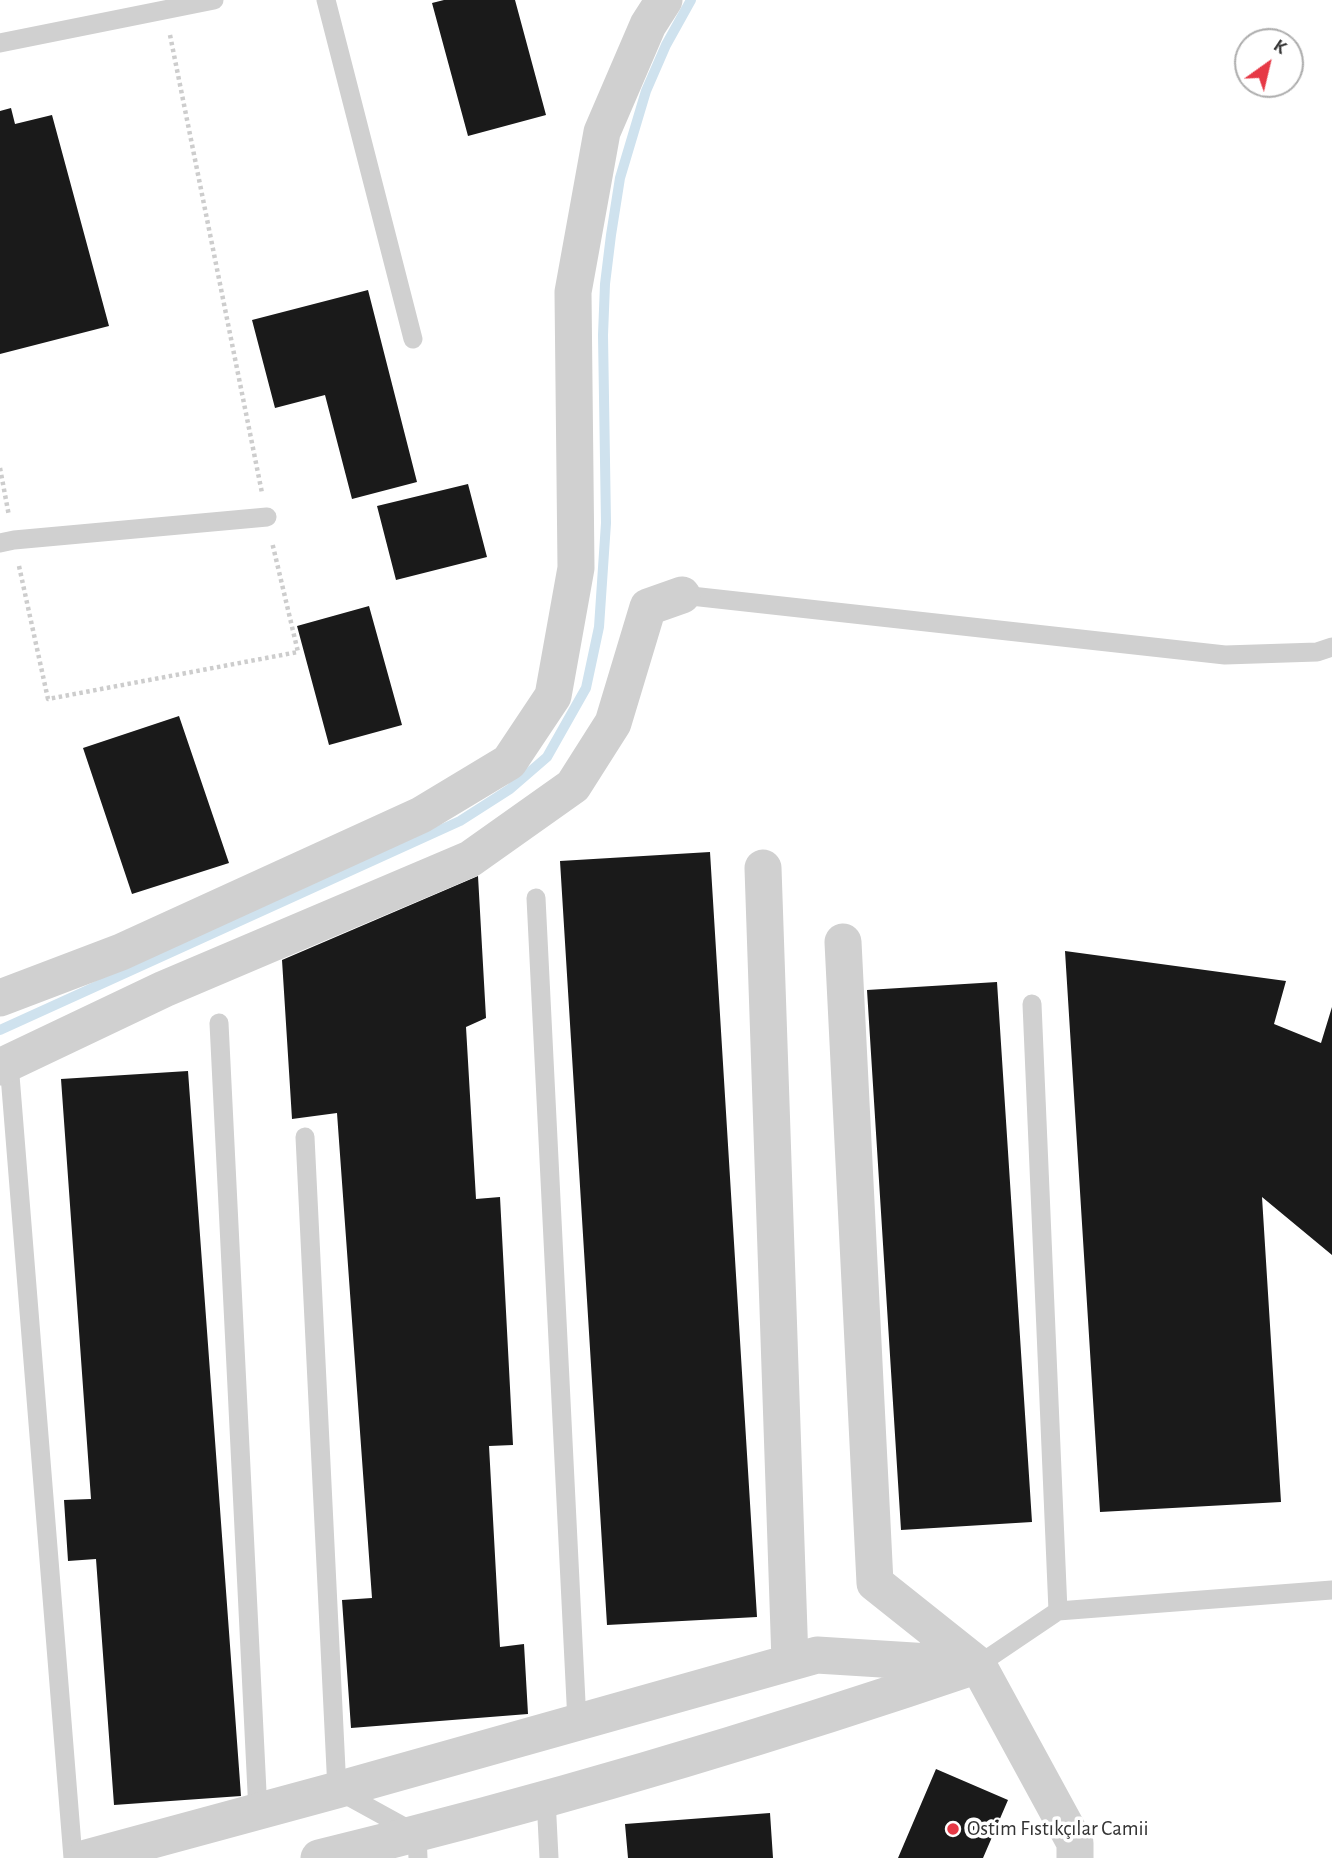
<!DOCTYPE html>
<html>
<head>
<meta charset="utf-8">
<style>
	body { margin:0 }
	#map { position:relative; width:1332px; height:1858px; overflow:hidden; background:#fff; font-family:"Alegreya Sans",sans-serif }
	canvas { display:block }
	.north { position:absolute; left:1234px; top:28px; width:70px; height:70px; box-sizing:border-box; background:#fff; border:2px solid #adadad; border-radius:50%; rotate:34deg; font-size:19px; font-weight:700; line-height:28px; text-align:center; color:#333 }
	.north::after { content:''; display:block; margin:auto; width:24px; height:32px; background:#e63946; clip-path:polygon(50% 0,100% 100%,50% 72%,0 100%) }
</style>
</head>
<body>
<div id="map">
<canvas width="1332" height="1858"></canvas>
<div class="north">K</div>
</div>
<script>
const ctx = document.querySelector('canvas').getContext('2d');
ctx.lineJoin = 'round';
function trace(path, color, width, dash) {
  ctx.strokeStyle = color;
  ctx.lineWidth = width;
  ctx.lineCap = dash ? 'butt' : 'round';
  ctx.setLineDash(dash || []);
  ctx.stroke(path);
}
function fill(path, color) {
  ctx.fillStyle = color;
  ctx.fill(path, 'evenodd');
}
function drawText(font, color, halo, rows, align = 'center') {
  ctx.font = font + ' "Alegreya Sans",sans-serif';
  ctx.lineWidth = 7;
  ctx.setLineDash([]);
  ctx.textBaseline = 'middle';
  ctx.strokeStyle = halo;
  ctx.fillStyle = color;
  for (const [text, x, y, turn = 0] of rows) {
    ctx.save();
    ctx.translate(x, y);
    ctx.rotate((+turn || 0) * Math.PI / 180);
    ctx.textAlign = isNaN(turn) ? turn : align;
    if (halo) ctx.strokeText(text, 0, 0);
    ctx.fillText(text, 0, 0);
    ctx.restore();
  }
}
const stream = new Path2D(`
	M0,1030L460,821L510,789L547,757L586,688L599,627L606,523L603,335L605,284L611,235L620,178L646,91L666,45L691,0`);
const building = new Path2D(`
	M444,0H515L546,115L468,136L432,3Z
	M11,108L15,124L52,115L109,326L0,354V111Z
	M368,290L417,482L352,499L325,395L275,408L252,320Z
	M468,484L487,557L396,580L377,506Z
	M369,606L402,725L329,745L297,626Z
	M179,716L229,863L132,894L83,748Z
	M710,852L757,1617L607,1625L560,861Z
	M478,876L486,1018L466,1027L476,1199L500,1197L513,1445L489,1446L500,1647L524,1644L528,1714L351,1728L342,1600L372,1598L337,1113L292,1119L282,960Z
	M1065,951L1286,981L1274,1024L1321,1043L1332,1007V1255L1262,1197L1281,1502L1100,1512Z
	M997,982L1032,1522L901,1530L867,990Z
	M188,1071L241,1796L114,1805L96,1559L68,1561L64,1500L91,1499L61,1079Z
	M936,1769L1008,1800L983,1858H898Z
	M770,1813L773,1858H628L625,1824Z`);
const path = new Path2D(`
	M170,35L262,493
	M0,468L9,516
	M19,566L48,699L298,652L272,542`);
const service = new Path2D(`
	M326,0L413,339
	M0,43L214,0
	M0,543L14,540L267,517
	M682,595L1225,655L1317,652L1332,647
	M536,898L577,1722
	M1032,1004L1058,1611
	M219,1023L258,1812
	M9,1063L73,1858
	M305,1137L337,1790L417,1834L418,1858
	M978,1665L1058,1611L1332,1590
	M546,1798L549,1858`);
const minor = new Path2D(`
	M763,868L790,1661
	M843,942L875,1583L978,1665L1075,1843V1858
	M0,998L121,952L421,815L509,762L553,696L576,568L573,292L602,132L648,25L664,0
	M0,1067L164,989L470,859L573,786L613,723L648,607L682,595
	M86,1858L337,1790L817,1655L978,1665C761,1739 541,1804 319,1858`);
const markers = [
	[953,1829,7,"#e63946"]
];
const poiNames = [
	["Ostim Fıstıkçılar Camii",967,1829]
];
trace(stream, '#cfe2ee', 10);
fill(building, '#1a1a1a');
trace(path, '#cdcdcd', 4.5, [3.5, 3.5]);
trace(service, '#d0d0d0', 19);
trace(minor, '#d0d0d0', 37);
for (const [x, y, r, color] of markers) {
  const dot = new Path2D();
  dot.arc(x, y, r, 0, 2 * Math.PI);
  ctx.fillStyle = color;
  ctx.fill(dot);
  trace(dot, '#fff', 2.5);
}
drawText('21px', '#333', '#fff', poiNames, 'left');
</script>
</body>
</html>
